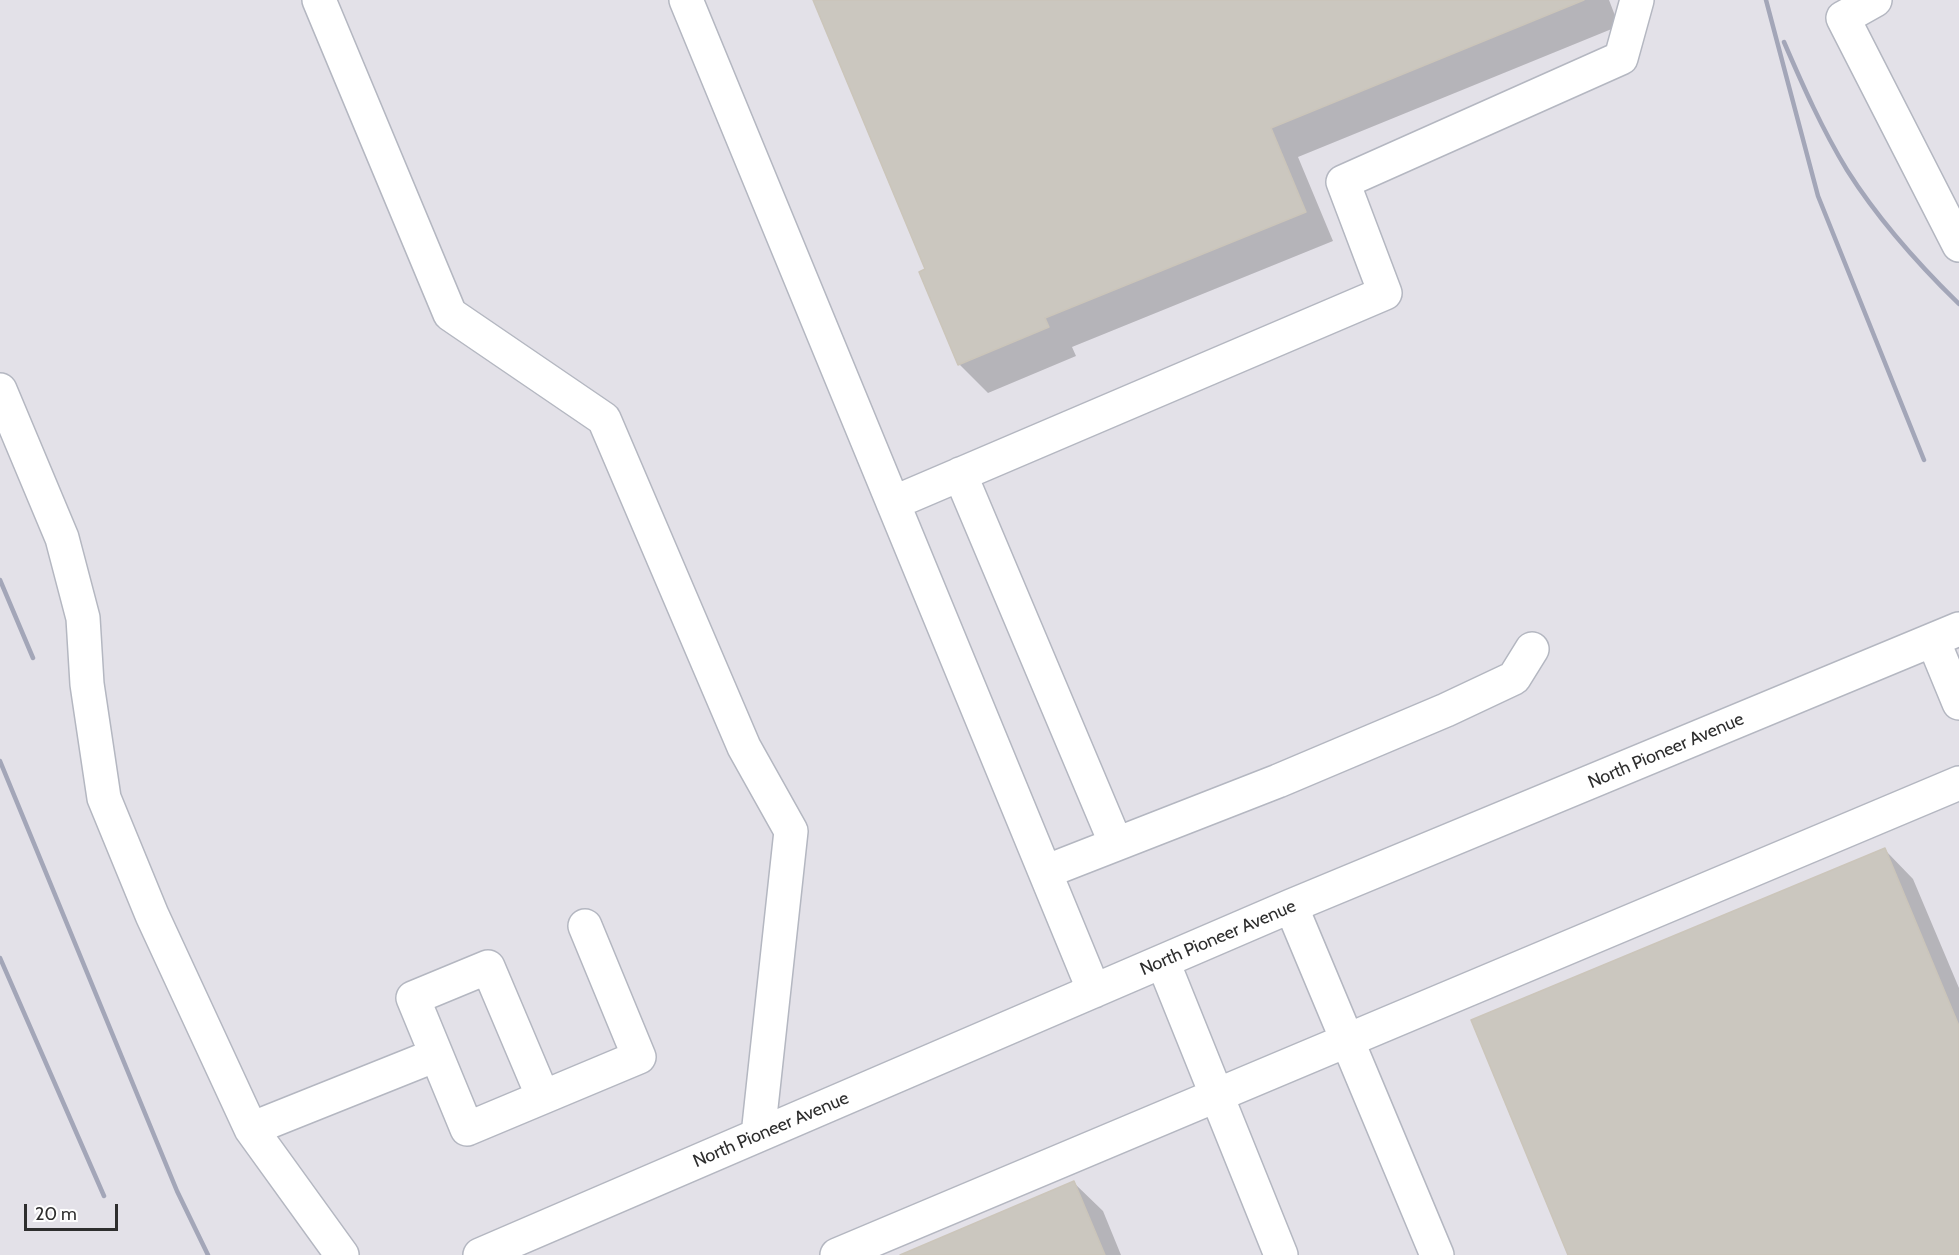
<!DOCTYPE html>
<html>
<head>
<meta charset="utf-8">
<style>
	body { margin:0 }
	#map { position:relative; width:1959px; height:1255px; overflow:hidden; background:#efe9e1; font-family:Cabin,sans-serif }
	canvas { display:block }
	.scale { position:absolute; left:24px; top:1204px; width:94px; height:27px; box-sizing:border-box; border:3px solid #2e2e2e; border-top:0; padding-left:8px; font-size:18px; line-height:21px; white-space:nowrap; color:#2e2e2e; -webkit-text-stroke:4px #fff; paint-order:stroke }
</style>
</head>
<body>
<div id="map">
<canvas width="1959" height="1255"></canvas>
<div class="scale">20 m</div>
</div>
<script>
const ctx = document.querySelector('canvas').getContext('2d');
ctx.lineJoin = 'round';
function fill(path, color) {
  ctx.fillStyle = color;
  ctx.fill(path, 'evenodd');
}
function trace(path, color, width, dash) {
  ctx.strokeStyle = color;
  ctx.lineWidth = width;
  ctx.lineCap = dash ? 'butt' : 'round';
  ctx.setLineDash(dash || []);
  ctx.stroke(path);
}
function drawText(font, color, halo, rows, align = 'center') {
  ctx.font = font + ' Cabin,sans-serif';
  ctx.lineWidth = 4.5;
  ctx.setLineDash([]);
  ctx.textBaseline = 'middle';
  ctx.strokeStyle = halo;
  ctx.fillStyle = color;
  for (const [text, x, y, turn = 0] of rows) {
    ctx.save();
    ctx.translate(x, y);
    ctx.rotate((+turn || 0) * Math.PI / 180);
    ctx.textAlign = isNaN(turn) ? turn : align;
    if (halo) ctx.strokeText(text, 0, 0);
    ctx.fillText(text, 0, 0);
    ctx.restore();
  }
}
const industrial = new Path2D(`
	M0,0H1959V1255H0Z`);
const shadow = new Path2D(`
	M815,0H1609L1619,26L1298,157L1333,241L1072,347L1076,356L988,393L959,364L927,270Z
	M1885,850L1913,879L1959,988V1255H1569Z
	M1074,1183L1103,1211L1121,1255H903Z`);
const building = new Path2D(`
	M813,0H1584L1271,128L1306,212L1045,318L1049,327L958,365L919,272L925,269Z
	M1885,848L1959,1026V1255H1568L1471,1020Z
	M1074,1181L1105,1255H900Z`);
const minor = new Path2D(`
	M319,0L450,314L604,419L744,747L791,831L758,1135
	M686,0L1094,991
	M1875,0L1843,18L1959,245
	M0,390L62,538L83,618L87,684L104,798L152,915L251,1129L342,1255
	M960,474L1116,844
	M893,503L1385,293L1343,182L1621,58L1637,0
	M1933,640L1959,703
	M1045,872L1278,781L1446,710L1514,678L1532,649
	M1291,906L1437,1255
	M1163,962L1281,1255
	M543,1097L488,967L413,998L467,1129L639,1057L585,926
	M251,1129L436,1055
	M480,1255L1291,906L1959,629
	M837,1255C1212,1099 1585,940 1959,783`);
const rail = new Path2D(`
	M1766,0L1818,196L1924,460
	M1784,42C1803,86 1822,129 1847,170C1878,219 1917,263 1959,304
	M0,580L33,658
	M0,761L177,1191L208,1255
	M0,958L104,1196`);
const streetNames = [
	["North Pioneer Avenue",1666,751,-23],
	["North Pioneer Avenue",1218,938,-23],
	["North Pioneer Avenue",771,1130,-23]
];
fill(industrial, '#e3e1e8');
fill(shadow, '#0003');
fill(building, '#cbc7bf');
trace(building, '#cbc5ba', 1.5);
trace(minor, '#b4b7c1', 36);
trace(minor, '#fff', 33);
trace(rail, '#a3a6b8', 4.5);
drawText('18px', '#2e2e2e', '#fff', streetNames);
</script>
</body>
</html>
